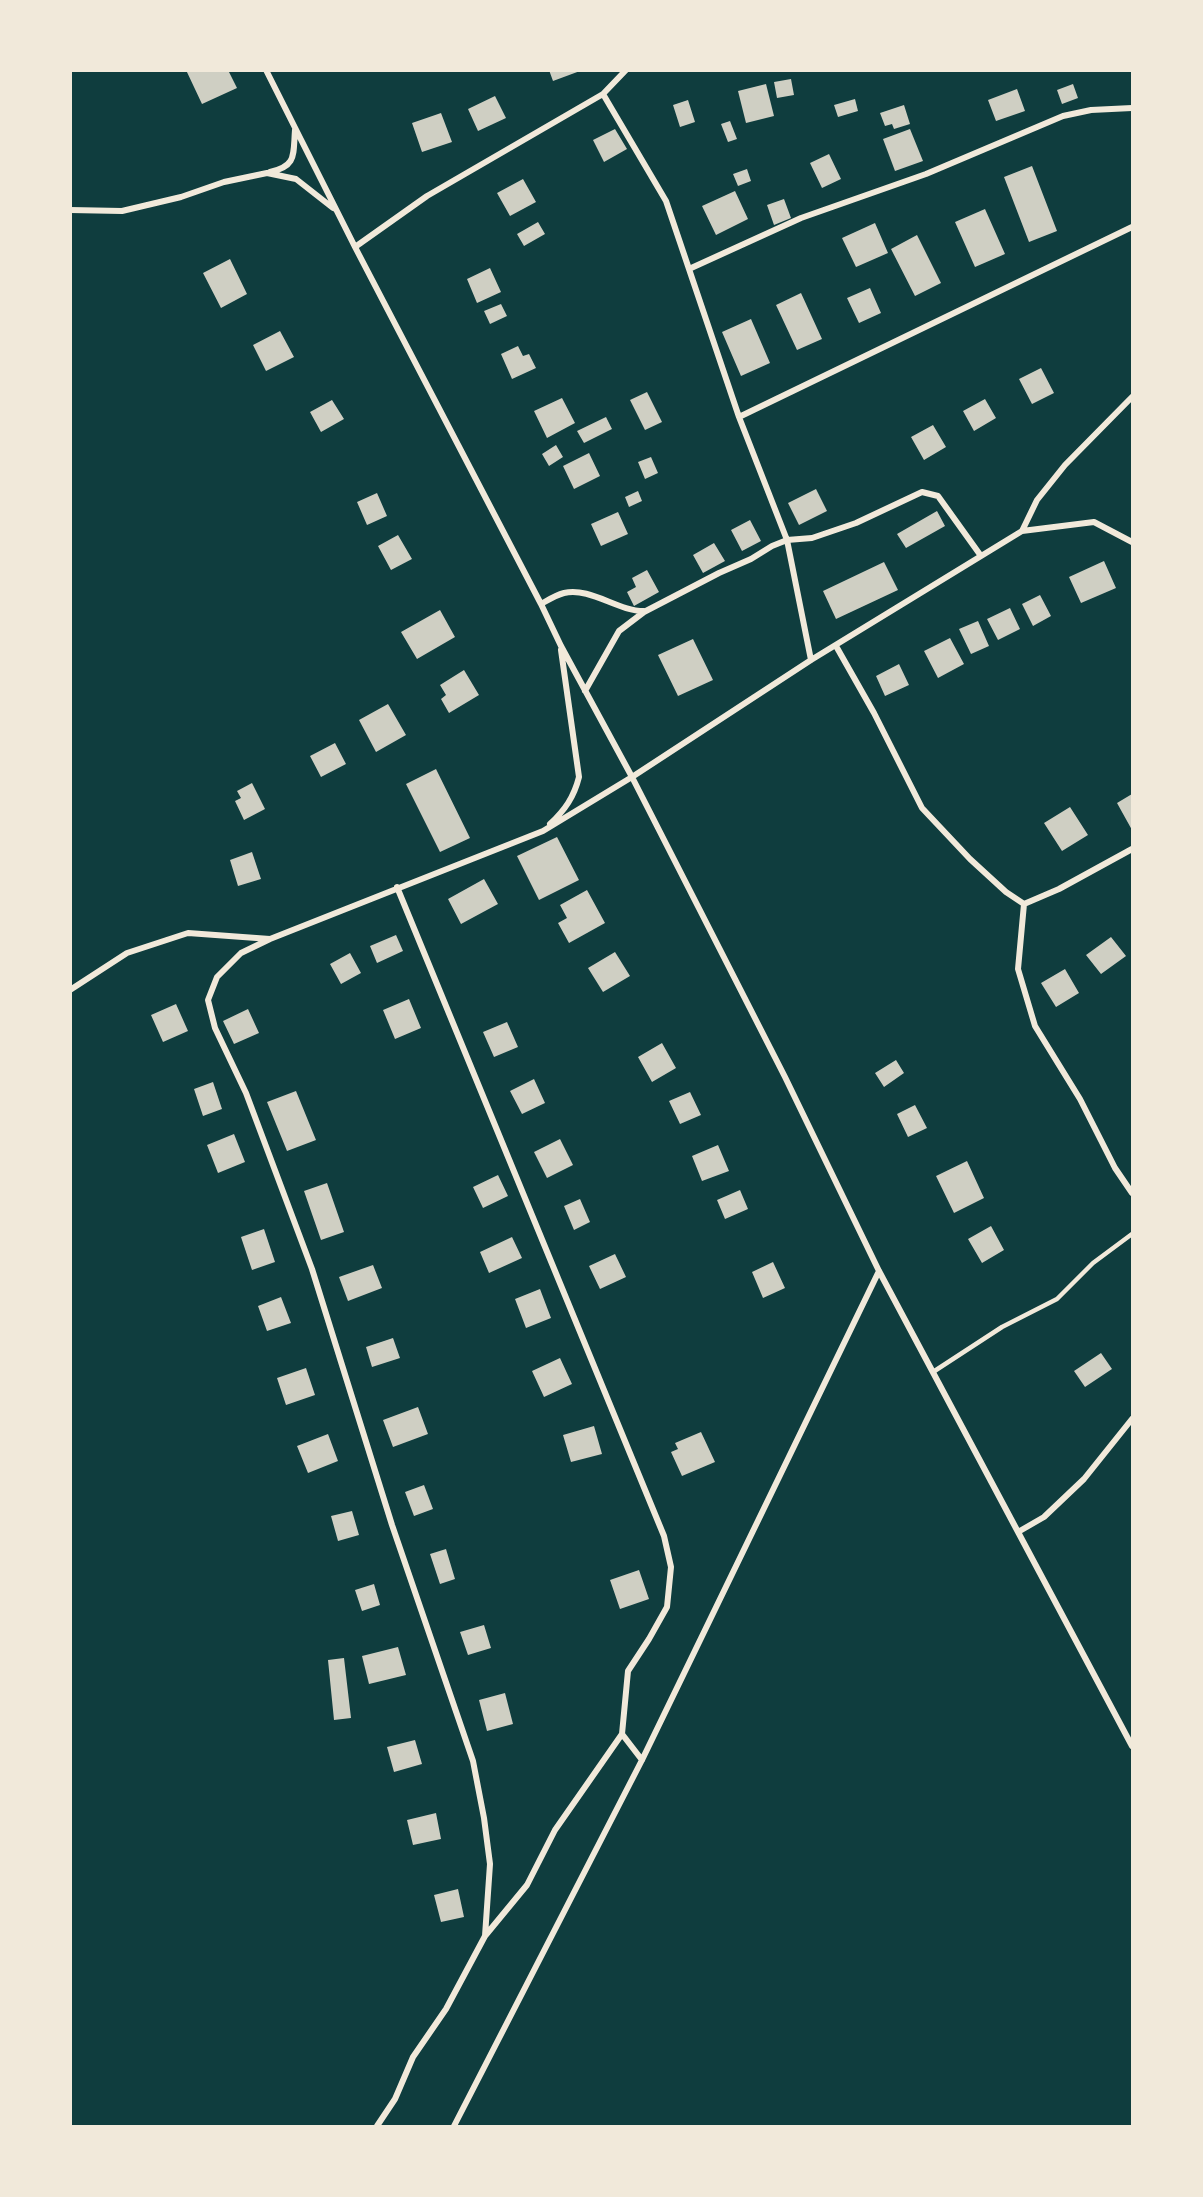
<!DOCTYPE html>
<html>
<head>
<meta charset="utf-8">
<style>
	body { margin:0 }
	#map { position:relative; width:1203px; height:2197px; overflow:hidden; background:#0f3d3e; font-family:Raleway,sans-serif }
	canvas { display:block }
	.frame { position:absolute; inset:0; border:72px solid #f1e9da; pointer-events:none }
</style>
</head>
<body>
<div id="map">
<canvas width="1203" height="2197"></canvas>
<div class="frame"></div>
</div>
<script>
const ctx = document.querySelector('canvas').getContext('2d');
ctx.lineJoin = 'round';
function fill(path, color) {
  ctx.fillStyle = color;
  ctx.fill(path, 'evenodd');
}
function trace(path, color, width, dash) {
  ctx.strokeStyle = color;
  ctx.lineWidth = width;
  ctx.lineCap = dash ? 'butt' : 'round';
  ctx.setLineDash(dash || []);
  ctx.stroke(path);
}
const building = new Path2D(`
	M186,70H228L237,88L202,104Z
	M549,70H580V71L553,81Z
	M791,79L794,95L777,98L774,82Z
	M766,84L774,116L746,123L738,91Z
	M1073,84L1078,98L1062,104L1057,90Z
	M1017,89L1025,111L996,121L988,100Z
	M495,96L506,118L478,131L468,109Z
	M855,99L858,111L838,117L834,105Z
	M688,100L695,122L680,127L673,105Z
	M904,105L910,124L894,129L892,124L885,126L880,113Z
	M441,113L452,142L422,152L412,123Z
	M730,121L737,139L728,142L721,124Z
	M615,129L627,149L604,162L593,140Z
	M910,129L923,161L895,171L883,139Z
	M829,154L841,179L822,188L810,163Z
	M1032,166L1057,231L1029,242L1004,177Z
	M747,169L751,181L738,186L733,174Z
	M523,179L536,202L510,216L497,193Z
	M735,191L748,219L716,235L702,206Z
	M784,199L791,218L774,225L767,205Z
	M985,209L1005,254L975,267L955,222Z
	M538,222L545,234L524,246L517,234Z
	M875,223L888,253L856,267L842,238Z
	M917,235L941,283L915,296L891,249Z
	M230,259L247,294L221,308L203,273Z
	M490,268L501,292L477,303L467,279Z
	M870,288L881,313L859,323L847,298Z
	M801,293L822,339L797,350L776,305Z
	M501,304L507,316L490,324L484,311Z
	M751,319L770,363L741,376L722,332Z
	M280,331L294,357L266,371L253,345Z
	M518,346L523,356L529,354L536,368L512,379L501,354Z
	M1041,368L1054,393L1032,404L1019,379Z
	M647,392L662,422L645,430L630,400Z
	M562,398L575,423L547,438L534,411Z
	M985,399L996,418L974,431L963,411Z
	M332,400L344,419L321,432L310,412Z
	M606,417L612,429L584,443L577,431Z
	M933,425L946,447L924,460L911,437Z
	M556,445L563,457L549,466L542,454Z
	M589,453L600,476L574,489L563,466Z
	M651,457L658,473L645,479L638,462Z
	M816,489L827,511L799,525L788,503Z
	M638,491L642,501L629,507L625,497Z
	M377,493L387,516L367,525L357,502Z
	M937,511L945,526L906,548L897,534Z
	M618,512L628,534L601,546L591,524Z
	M750,520L761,541L742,551L731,530Z
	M398,535L412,559L391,570L378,546Z
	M714,543L725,561L703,573L693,555Z
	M1104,561L1116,588L1081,603L1069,577Z
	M884,562L898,590L836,619L823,591Z
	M647,570L659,592L634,606L627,592L636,587L632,578Z
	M1040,595L1051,616L1033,626L1022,604Z
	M1010,608L1020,629L998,640L987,619Z
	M440,610L455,637L417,659L401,632Z
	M978,621L989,646L971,654L959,629Z
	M950,638L964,664L938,678L924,651Z
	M693,639L713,680L678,696L658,655Z
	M899,664L909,685L885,696L876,676Z
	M464,670L479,695L449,713L441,699L446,695L440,685Z
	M388,704L406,735L376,752L359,720Z
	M335,743L346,764L321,777L310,756Z
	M436,769L470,838L440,852L406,784Z
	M252,783L265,809L244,820L235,801L241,798L237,791Z
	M1132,794V830L1117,803Z
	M1070,807L1088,835L1062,851L1044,823Z
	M557,837L579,880L539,900L517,856Z
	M252,852L261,879L238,886L230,860Z
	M484,879L498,904L461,924L448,899Z
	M587,890L605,923L569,943L558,923L567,918L560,905Z
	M396,935L403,951L377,963L370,946Z
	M1111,937L1126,956L1101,974L1086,955Z
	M615,952L630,976L603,992L588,968Z
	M350,953L361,973L341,984L330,964Z
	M1065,969L1079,993L1056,1007L1041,983Z
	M409,999L421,1028L395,1039L383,1010Z
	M176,1004L188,1031L163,1042L151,1015Z
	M248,1009L259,1033L234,1044L223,1021Z
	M507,1022L518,1047L494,1057L483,1032Z
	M662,1043L676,1068L652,1082L638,1057Z
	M896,1060L904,1073L884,1087L875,1073Z
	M534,1079L545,1103L522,1114L510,1091Z
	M213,1082L222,1109L203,1116L194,1089Z
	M296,1091L316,1140L287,1151L267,1102Z
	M690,1092L701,1115L680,1124L669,1101Z
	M915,1105L927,1128L908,1137L897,1114Z
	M234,1134L245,1162L218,1173L207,1145Z
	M560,1139L573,1165L547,1178L534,1152Z
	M718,1145L729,1171L702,1181L692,1156Z
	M967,1161L984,1198L954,1213L936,1176Z
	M498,1175L508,1196L483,1208L473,1187Z
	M327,1183L344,1232L321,1240L304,1191Z
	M740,1190L748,1209L725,1219L717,1200Z
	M580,1199L590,1222L574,1230L564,1206Z
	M991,1226L1004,1250L982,1263L968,1239Z
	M264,1229L275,1262L252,1270L241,1237Z
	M512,1237L522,1258L489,1273L480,1252Z
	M615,1254L626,1277L600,1289L589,1266Z
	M773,1262L785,1288L763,1298L752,1272Z
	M373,1265L382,1288L348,1301L339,1277Z
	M540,1289L551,1318L526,1328L515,1299Z
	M281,1297L291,1323L267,1331L258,1306Z
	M393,1338L400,1358L372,1367L366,1347Z
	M1101,1353L1112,1369L1085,1387L1074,1371Z
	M560,1358L572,1384L544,1397L532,1371Z
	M306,1368L315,1395L286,1405L277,1378Z
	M418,1407L428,1434L393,1447L383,1420Z
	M594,1426L602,1454L571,1462L563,1435Z
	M701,1432L715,1462L682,1476L671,1452L678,1449L675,1443Z
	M328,1434L338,1461L308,1473L297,1446Z
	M424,1485L433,1509L414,1516L405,1492Z
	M352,1511L359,1535L338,1541L331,1516Z
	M446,1549L455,1579L440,1584L430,1554Z
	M639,1570L649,1599L620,1609L610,1580Z
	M374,1584L380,1605L362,1611L355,1590Z
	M484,1625L491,1648L468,1655L460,1632Z
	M398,1647L406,1675L369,1684L362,1656Z
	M344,1658L351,1718L334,1720L328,1660Z
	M505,1693L513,1724L487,1731L479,1700Z
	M415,1740L422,1764L394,1772L387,1747Z
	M436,1813L441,1839L413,1845L407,1820Z
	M458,1889L464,1917L441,1922L434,1895Z`);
const service = new Path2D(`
	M933,1372L1002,1327L1057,1299L1093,1263L1132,1234`);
const minor = new Path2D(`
	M266,70L355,247L541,604L561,646L632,777L785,1077L879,1271L1132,1746
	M603,94L666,201L739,417L787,540L811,660
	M270,172C297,166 293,155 295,130
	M70,210L122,211L181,197L224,182L267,173L296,179L333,208
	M355,247L427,196L603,94L626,70
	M689,269L801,218L926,174L1063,116L1091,110L1132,108
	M739,417L1132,227
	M1022,531L1094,522L1132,542
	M541,604C548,600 556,595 564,593C591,587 617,611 644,611
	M836,646L874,713L922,808L970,859L1006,892L1024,904
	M585,691L619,631L644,612L719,573L751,559L772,546L787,540L812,538L856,523L922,492L938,496L981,556
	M550,824C565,810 574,797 579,777L561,650
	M397,887L664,1536L671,1567L667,1607L649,1639L628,1671L622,1734L642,1760
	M1024,904L1018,969L1035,1026L1080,1099L1115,1168L1132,1193
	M1024,904L1059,889L1132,849
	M270,939L241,953L217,977L208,1000L215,1028L246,1093L312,1269L392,1525L473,1761L484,1818L490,1864L485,1936
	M70,990L127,953L188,933L270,939L543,831L632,777L811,660L1022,531L1037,500L1065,465L1132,397
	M1018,1532L1044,1517L1084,1479L1132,1419
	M377,2126L395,2099L413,2057L446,2009L485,1936L527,1885L555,1830L622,1734
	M454,2126L642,1760L879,1271`);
fill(building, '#cfcfc3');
trace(service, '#f1e9da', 4.5);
trace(minor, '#f1e9da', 6);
</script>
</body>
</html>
